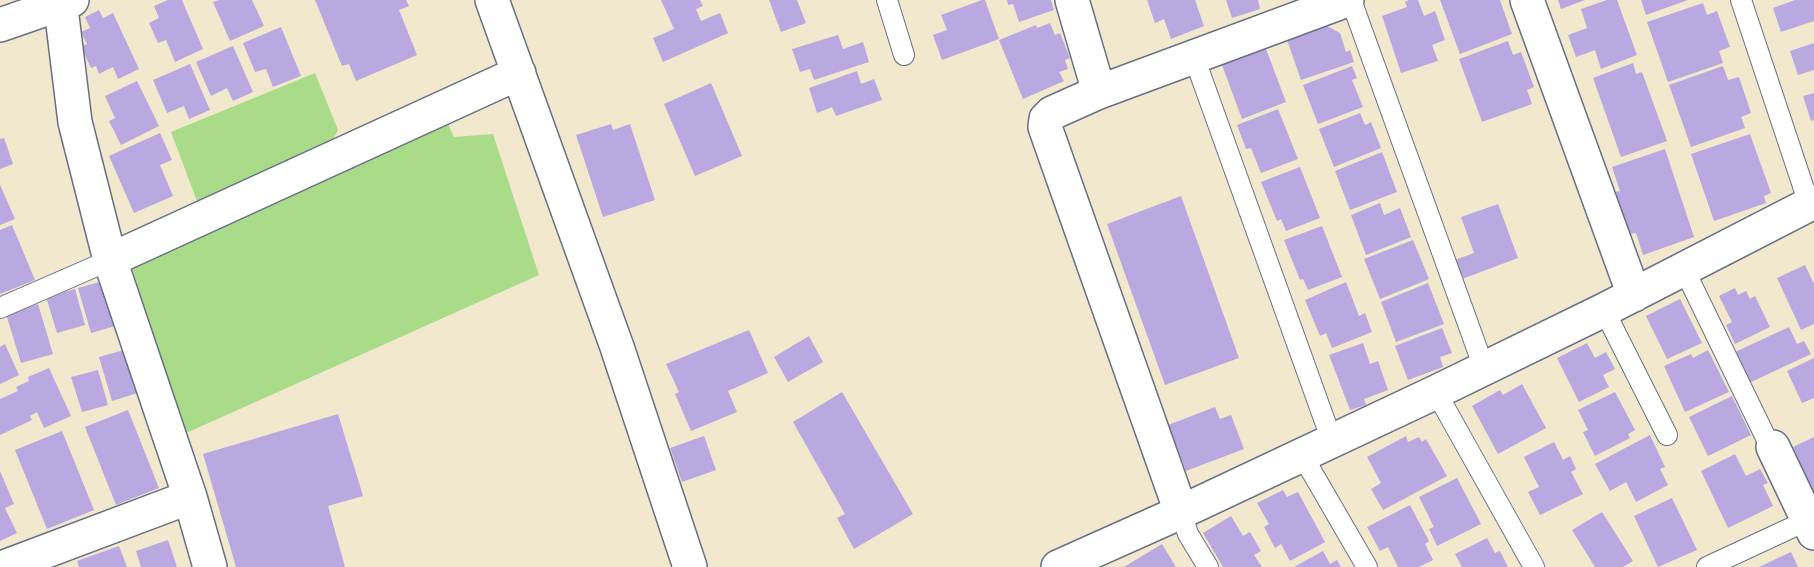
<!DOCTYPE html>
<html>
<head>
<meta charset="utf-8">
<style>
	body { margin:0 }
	canvas { display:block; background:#f2e8ce }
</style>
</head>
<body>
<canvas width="1814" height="567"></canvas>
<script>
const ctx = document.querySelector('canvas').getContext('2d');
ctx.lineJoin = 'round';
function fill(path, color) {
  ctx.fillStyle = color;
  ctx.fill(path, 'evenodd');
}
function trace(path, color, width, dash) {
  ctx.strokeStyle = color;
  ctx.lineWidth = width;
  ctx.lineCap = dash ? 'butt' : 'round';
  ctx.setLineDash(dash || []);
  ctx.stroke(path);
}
const green = new Path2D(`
	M315,73L338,130L330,145L197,201L171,132Z
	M447,122L454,137L493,134L539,275L184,434L132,268Z`);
const building = new Path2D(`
	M168,0H182L203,49L175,62L166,40L158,43L149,23L159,18L154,6Z
	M219,0H252L264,26L230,41L213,2Z
	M315,0H406L409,6L399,10L417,55L356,81L349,64L342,66Z
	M661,0H700L703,6L696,9L701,21L720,13L728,33L663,62L653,38L674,29Z
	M769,0H797L806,23L781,32Z
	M982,0H985L999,39L942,60L933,35L947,30L941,15Z
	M1007,0H1051L1054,10L1019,22L1013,4L1008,5Z
	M1147,0H1195L1204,26L1171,39L1164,19L1155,23Z
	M1226,0H1258L1260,9L1232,18Z
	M1409,0H1418L1424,16L1435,11L1445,40L1432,45L1438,61L1401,73L1382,16L1407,7L1405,2Z
	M1440,0H1500L1512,34L1460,54Z
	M1558,0H1585L1561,9Z
	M1607,0H1617L1637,55L1601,69L1595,50L1576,57L1568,35L1587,28L1581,9Z
	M1641,0H1688L1646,15Z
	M1795,0H1814V21L1781,32L1773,8Z
	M1703,3L1707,15L1717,11L1730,47L1719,51L1723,63L1668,82L1647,22Z
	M99,10L103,18L113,13L139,69L118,79L113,67L99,74L96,66L91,68L81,47L87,44L81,32L90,28L85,17Z
	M1050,23L1055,35L1060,33L1070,58L1065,60L1068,69L1059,72L1064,81L1023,99L999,40L1036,25L1037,28Z
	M1327,26L1340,33L1346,52L1350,50L1354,62L1301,80L1287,40Z
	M281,27L301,76L273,87L266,69L255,72L243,43Z
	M838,35L843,49L863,42L869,62L814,80L810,69L800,72L792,49Z
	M1508,41L1513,55L1521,52L1534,87L1527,90L1532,104L1482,122L1459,59Z
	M1814,43V70L1798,75L1790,51Z
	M233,46L253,92L233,101L227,88L211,96L196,62Z
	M1266,49L1286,102L1242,119L1222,65Z
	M1633,63L1636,74L1642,72L1667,141L1621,157L1593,78Z
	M190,64L210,110L189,119L184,106L167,113L153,80Z
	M1352,66L1357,78L1352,80L1363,107L1318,124L1303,85Z
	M1723,66L1728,80L1739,77L1751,113L1741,117L1745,128L1691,147L1669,85Z
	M857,71L861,84L874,79L882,100L836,116L832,107L817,113L809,88Z
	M137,81L159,126L121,145L109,121L115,118L105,96Z
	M711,83L742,156L695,176L664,104Z
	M1814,93V120L1811,121L1803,96Z
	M1278,109L1298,159L1261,173L1251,148L1246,149L1237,125Z
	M1360,113L1365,125L1371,122L1381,148L1334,167L1319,129Z
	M611,124L613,130L630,124L655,200L603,217L576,135Z
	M160,133L172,160L160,165L173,196L134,213L109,156Z
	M1750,134L1771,193L1764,196L1766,203L1714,221L1691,154Z
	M4,138L13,164L0,169V139Z
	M1665,149L1694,237L1643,255L1636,233L1630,234L1615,192L1620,191L1612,167Z
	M1382,152L1397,192L1350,210L1335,171Z
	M1300,167L1320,218L1286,231L1281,219L1277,221L1261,182Z
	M0,185L15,219L0,225Z
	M1181,196L1239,358L1165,385L1107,224Z
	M1380,203L1384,215L1400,208L1411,237L1366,255L1351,215Z
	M1498,204L1518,258L1462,279L1455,260L1474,253L1461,217Z
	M12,225L35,280L0,294V230Z
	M1322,226L1342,277L1308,290L1303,279L1300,280L1284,240Z
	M1413,240L1429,279L1380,299L1364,259Z
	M1805,265L1814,284V324L1801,330L1777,278Z
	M107,280L119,325L91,333L78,288Z
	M1346,282L1359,316L1365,313L1372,332L1332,348L1326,333L1320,336L1305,300Z
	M1428,283L1444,324L1396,342L1381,302Z
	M1735,288L1738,295L1746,291L1750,299L1755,296L1770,327L1735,344L1726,325L1732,322L1719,296Z
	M75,289L85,325L57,333L46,297Z
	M1680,299L1702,343L1667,359L1646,316Z
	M38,304L53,354L21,363L6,314Z
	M1789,327L1797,344L1804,341L1811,354L1749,383L1735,352Z
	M1442,328L1452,353L1440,357L1443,367L1408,380L1395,346Z
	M749,330L768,373L728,391L737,412L691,431L675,394L679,392L666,364Z
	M809,336L823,362L788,382L774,357Z
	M1363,343L1370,364L1378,361L1388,390L1364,399L1366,405L1350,410L1329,355Z
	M1587,343L1595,358L1606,352L1615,369L1603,375L1609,387L1579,402L1557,358Z
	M5,344L19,375L0,384V347Z
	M131,348L144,391L112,401L99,357Z
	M1708,350L1729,392L1685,412L1664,366L1691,354L1693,358Z
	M1814,358V398L1802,403L1787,371Z
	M49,368L71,416L44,428L37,412L30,416L32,420L0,435V399L18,391L16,387L29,381L28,377Z
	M98,370L108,405L82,412L71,377Z
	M1522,384L1546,428L1498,454L1472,406L1500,390L1503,395Z
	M842,392L913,514L854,549L837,518L845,514L793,422Z
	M1615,392L1635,430L1628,434L1630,438L1595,456L1583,432L1588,430L1578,410Z
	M1732,396L1751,435L1708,456L1689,417Z
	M1215,407L1220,419L1231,415L1244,449L1186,471L1168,425Z
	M128,410L159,488L116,505L85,427Z
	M338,414L363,496L328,506L345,567H236L203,454Z
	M62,431L94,510L47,529L15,450Z
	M1650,435L1665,467L1660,469L1668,485L1636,502L1626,482L1610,491L1595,464Z
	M704,436L716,470L682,482L670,448Z
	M1406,436L1408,442L1419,437L1422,442L1426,439L1447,476L1383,510L1371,489L1381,483L1367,457Z
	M1814,437V494L1793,447Z
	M1554,442L1563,460L1570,456L1576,469L1571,472L1583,494L1540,515L1528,492L1539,487L1524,457Z
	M1735,454L1746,476L1760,469L1768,483L1763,485L1773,506L1728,528L1701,471Z
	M0,471L14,504L5,508L17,533L0,541Z
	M1457,478L1481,524L1437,546L1429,529L1434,527L1419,497Z
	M1283,490L1287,497L1298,492L1325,542L1290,561L1281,544L1275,548L1264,527L1269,524L1257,503Z
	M1672,498L1697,550L1658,567L1634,516Z
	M1410,505L1429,541L1425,544L1433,560L1419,567H1398L1388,547L1380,551L1367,527Z
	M1602,512L1633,561L1623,567H1595L1572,530Z
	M1231,516L1243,536L1250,532L1261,551L1254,555L1262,567H1223L1203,533Z
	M1487,538L1495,553L1500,551L1508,567H1462L1455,554Z
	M168,540L177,567H141L136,551Z
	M1162,544L1176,567H1124Z
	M119,546L127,567H79L77,561Z
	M1323,551L1330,564L1337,560L1341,567H1294Z
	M1791,552L1798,567H1759Z`);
const lane = new Path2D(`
	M887,0L904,55
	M1351,0L1484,368
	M1741,0L1809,204
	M1194,57L1332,441
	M1684,269L1766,438L1773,447
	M0,308L110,260
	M1604,310L1667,435
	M1436,392L1534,567
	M1302,455L1367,567
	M1181,512L1188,534L1208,567
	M1707,567L1808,520`);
const street = new Path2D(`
	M60,0L75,122L110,260L190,497L210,567
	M492,0L617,347L690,567
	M1072,0L1099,92
	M1527,0L1634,295
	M0,25L72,0
	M110,260L519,73
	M1773,447L1814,533
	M1181,512L1045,127L1046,119L1052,113L1099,92L1347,0
	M4,567L190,497
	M1058,567L1181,512L1436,392L1604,310L1814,202`);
fill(green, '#a9db89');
fill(building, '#baa8e0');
trace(lane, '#667085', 22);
trace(street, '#667085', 36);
trace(lane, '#fff', 20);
trace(street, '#fff', 33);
</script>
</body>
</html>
